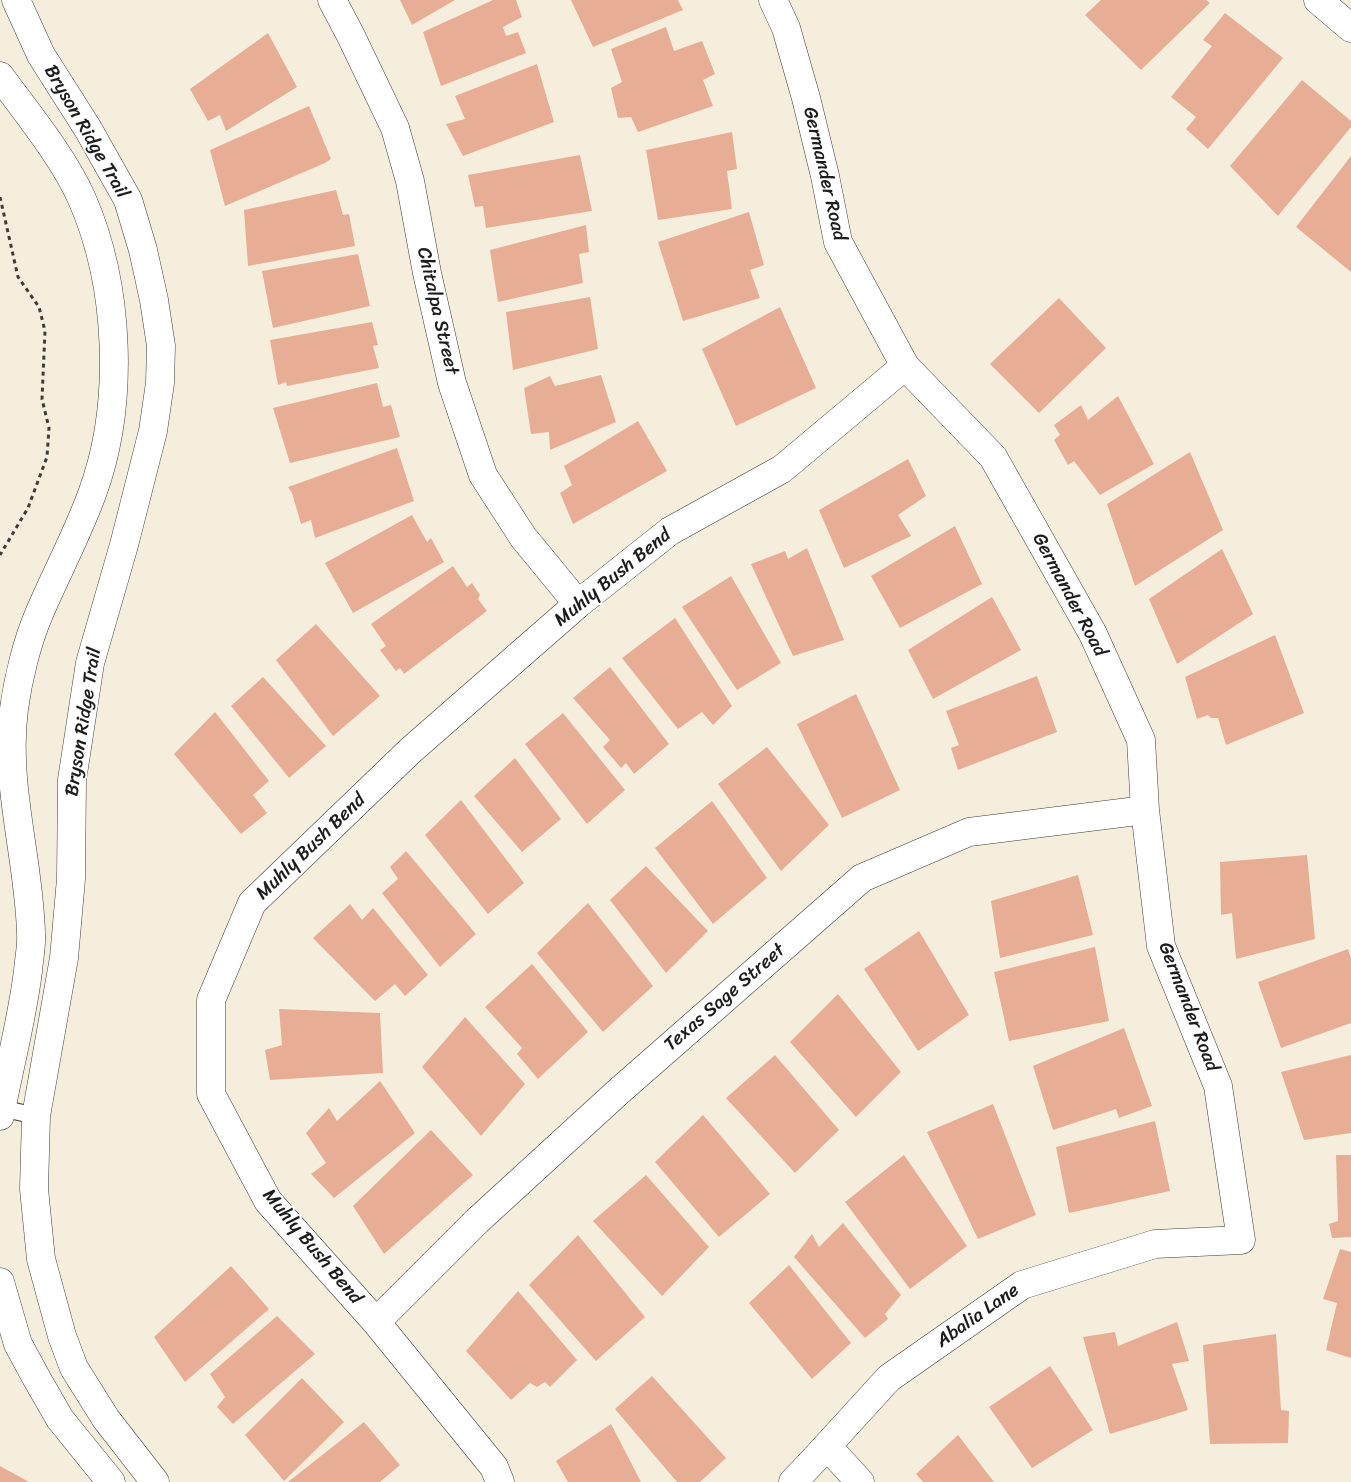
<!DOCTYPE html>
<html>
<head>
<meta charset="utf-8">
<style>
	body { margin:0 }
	canvas { display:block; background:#f6eedd }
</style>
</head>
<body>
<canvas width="1351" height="1482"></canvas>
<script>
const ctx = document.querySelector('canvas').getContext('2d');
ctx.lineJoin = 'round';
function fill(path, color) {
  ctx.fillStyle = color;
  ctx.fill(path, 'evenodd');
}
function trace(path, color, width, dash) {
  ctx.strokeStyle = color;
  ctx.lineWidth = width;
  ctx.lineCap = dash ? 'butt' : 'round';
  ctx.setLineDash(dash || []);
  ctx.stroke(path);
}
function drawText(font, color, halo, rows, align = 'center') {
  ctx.font = font + ' Sriracha,sans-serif';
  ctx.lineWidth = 4;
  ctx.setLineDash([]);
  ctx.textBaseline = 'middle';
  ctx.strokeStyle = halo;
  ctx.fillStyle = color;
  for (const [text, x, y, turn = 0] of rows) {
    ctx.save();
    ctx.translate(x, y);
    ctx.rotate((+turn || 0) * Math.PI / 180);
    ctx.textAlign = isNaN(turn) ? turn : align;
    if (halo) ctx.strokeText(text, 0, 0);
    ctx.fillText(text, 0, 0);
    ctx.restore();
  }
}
const building = new Path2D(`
	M400,0H455L412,25Z
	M493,0H516L522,17L503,27L506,36L518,32L526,53L441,86L423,32Z
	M571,0H678L683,10L593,47Z
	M1101,0H1206L1210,3L1141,70L1085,15Z
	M1225,13L1283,58L1208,149L1186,129L1196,117L1171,97L1212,46L1203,40Z
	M666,27L674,51L702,41L715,74L703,80L713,106L638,132L631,117L618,118L611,88L622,82L611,49Z
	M268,33L297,87L226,131L220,115L208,121L190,89Z
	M537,64L554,122L463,156L446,124L465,119L455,96Z
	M1302,80L1351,121V127L1278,216L1230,166Z
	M309,106L331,159L325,163L225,206L210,150Z
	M732,132L737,169L727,171L732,209L658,220L646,150Z
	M580,155L592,211L486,228L483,206L475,207L468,175Z
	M1351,156V272L1296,227Z
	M336,190L343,215L349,214L355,246L248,266L244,210Z
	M749,212L764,265L750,270L760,298L683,321L658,242Z
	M586,225L589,252L579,254L583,283L498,302L490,250Z
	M358,254L370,306L273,328L262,271Z
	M590,297L598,349L513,370L506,312Z
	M1059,298L1106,348L1039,413L990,364Z
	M780,307L816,388L736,426L702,349Z
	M372,322L378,345L373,346L379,368L287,386L286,382L278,385L270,340Z
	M601,375L616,422L550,450L549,432L531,434L524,388L550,376L555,386Z
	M377,383L383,407L391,405L400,437L290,463L273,408Z
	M1118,396L1154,464L1100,495L1074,461L1068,465L1054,440L1060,435L1054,425L1081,405L1088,420Z
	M638,421L667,471L573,524L560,493L572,485L564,466Z
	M397,448L414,501L315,538L311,520L301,524L292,493L288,487Z
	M1190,452L1223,530L1135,586L1107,504Z
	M908,459L926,496L898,515L911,536L844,568L819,510Z
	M412,515L427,542L431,538L444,562L353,613L325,563Z
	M955,526L982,584L900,628L871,576Z
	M807,548L844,640L793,656L751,564L785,551L788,559Z
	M1222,549L1253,614L1177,664L1149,599Z
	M453,566L467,587L472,583L480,595L478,599L487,611L404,674L400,668L396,671L380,650L386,646L371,624Z
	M731,576L781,663L737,690L682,607Z
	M992,597L1021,650L933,699L908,650Z
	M675,618L732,706L713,725L702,712L678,729L622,658Z
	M316,624L380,696L333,736L276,660Z
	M1275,635L1304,713L1226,745L1218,718H1211L1208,715L1197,719L1185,677Z
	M610,667L669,744L634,774L626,763L621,768L603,747L610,740L573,698Z
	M1037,676L1057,732L958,770L951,748L959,745L946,711Z
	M263,677L326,746L289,778L231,706Z
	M856,694L900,790L842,818L797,724Z
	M215,712L269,781L253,795L267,813L241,834L174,754Z
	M563,713L625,790L587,824L525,744Z
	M767,747L829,825L781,871L718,784Z
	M515,758L561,819L522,852L474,796Z
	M461,800L524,883L488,914L425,835Z
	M712,801L767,878L713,924L655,848Z
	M406,851L476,934L440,967L382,893L398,879L390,867Z
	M1307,855L1315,939L1236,959L1232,913L1221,915L1220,862Z
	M646,866L708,931L666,973L610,900Z
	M1078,875L1093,935L1000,958L991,901Z
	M588,903L653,986L603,1032L537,953Z
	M350,904L362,920L373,908L428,975L405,996L395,984L375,1001L313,938Z
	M919,931L969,1015L918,1051L864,969Z
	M1095,947L1109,1021L1009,1041L994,972Z
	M1348,949L1351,959V1023L1281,1048L1258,982Z
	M532,964L588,1032L538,1079L517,1054L522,1048L485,1007Z
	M838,994L901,1072L856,1117L790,1042Z
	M279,1009L380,1013L383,1073L270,1080L265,1050L282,1045Z
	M465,1017L525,1084L481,1136L422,1067Z
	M1124,1028L1152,1106L1119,1118L1116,1109L1053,1130L1033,1066Z
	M775,1055L839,1130L795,1173L726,1098Z
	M1351,1055V1133L1304,1140L1281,1072Z
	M380,1081L415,1133L334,1198L311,1174L326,1163L306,1133L329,1108L337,1121Z
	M993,1104L1036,1215L978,1239L927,1132Z
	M703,1115L770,1194L719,1237L655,1162Z
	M1155,1121L1170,1191L1069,1213L1056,1147Z
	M431,1130L473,1175L384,1254L353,1206Z
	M904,1155L967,1246L910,1289L845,1202Z
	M1336,1155H1351V1237L1332,1238L1329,1224L1338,1221Z
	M646,1175L709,1247L662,1296L593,1221Z
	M843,1223L901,1295L885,1314L888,1319L865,1338L794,1257L812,1234L819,1247Z
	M578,1235L645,1317L596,1361L529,1285Z
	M1340,1249L1351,1252V1358L1326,1350L1337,1303L1323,1299Z
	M789,1265L851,1343L812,1379L749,1303Z
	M231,1266L269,1309L185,1382L154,1337Z
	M518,1291L577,1360L550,1387L545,1382L537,1387L530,1383L511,1400L466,1351Z
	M277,1316L315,1354L233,1424L217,1407L225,1397L210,1374Z
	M1177,1322L1189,1361L1172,1364L1188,1410L1110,1434L1083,1337L1115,1332L1118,1346Z
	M1276,1334L1281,1410L1289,1411L1288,1443L1210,1444L1203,1345Z
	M1050,1366L1093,1430L1032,1468L989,1407Z
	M652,1376L726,1458L700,1482H677L615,1409Z
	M302,1378L344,1422L284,1481L245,1435Z
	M364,1422L400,1465L380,1482H288Z
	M611,1424L641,1482H568L556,1461Z
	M958,1435L994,1482H923L916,1474Z
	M0,1466L29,1482H0Z`);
const path = new Path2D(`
	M0,197L18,277L39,307L45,331L42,399L49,428L47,457L28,508L0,555`);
const service = new Path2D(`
	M1,1108L36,1116`);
const minor = new Path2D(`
	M332,0L351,36L395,128L410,181L427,273L452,383L483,475L523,537L578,604
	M773,0L786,28L806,98L825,176L838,242L905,366L993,457L1093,634L1141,740L1145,810L1161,946L1218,1086L1241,1240L1155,1244L1022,1285L889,1378L814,1460L793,1482
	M1318,0L1351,28
	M376,1322L477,1221L618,1092L862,878L969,832L1145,810
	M827,1446L860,1482
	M500,1482L494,1467L376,1322L268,1201L211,1094V1000L252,903L411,750L578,604L670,531L782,469L905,366`);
const tertiary = new Path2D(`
	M16,0L41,55L88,129L128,200L143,250L154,300L161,346L160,383L153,431L124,545L90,663L72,780L71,879L64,958L36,1116L34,1189L41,1259L62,1336L74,1368L106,1419L155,1482
	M0,76C27,113 64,158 82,199C120,286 125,405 92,494C77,535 56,574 39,614C27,642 18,679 14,709C4,784 29,858 31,933C32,945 29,958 28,971C22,1020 9,1067 0,1116
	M0,1282L18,1344L37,1379L60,1419L111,1482`);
const streetNames = [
	["Bryson Ridge Trail",86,132,60],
	["Germander Road",824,174,77],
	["Chitalpa Street",437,311,77],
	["Muhly Bush Bend",613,578,-39],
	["Germander Road",1069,595,62],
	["Bryson Ridge Trail",84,722,-81],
	["Muhly Bush Bend",311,847,-44],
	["Texas Sage Street",725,998,-41],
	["Germander Road",1188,1007,69],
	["Muhly Bush Bend",312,1247,50],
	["Abalia Lane",978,1316,-35]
];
fill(building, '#e8ae95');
trace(service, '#3d3c39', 18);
trace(minor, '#3d3c39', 29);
trace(tertiary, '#3d3c39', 29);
trace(path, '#3d3c39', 3, [4, 4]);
trace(service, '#fff', 16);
trace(minor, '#fff', 28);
trace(tertiary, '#fff', 28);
drawText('19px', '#1c1c1c', '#fff', streetNames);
</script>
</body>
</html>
